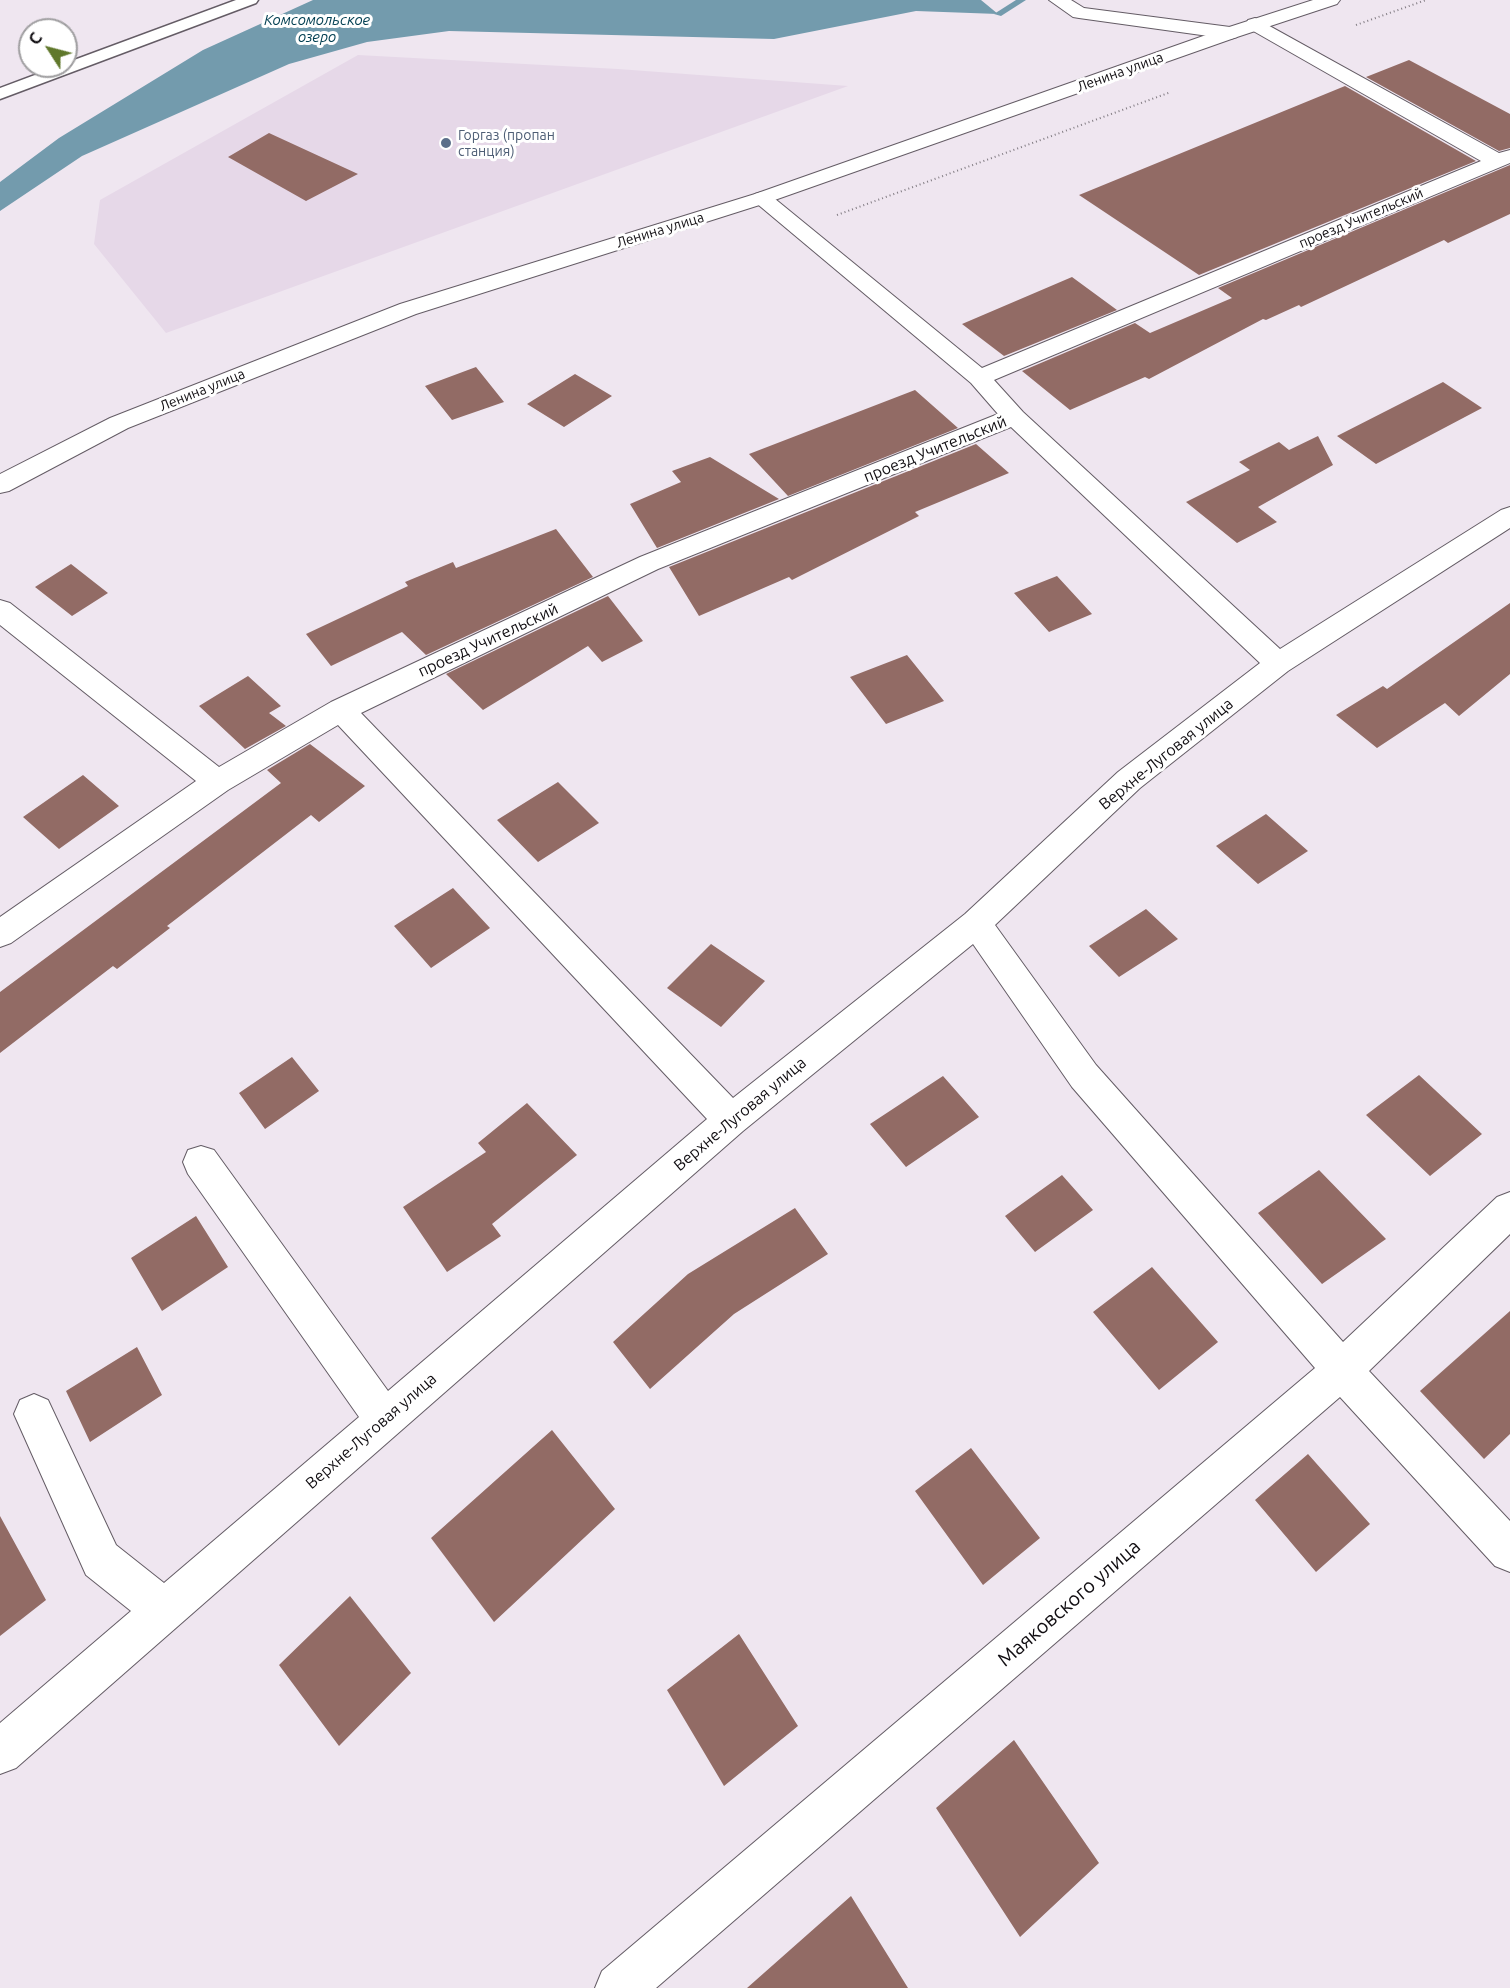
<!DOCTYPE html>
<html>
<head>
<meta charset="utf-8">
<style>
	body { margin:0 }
	#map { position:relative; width:1510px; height:1988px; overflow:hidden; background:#efe6f0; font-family:Ubuntu,sans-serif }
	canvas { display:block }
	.north { position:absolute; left:18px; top:18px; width:60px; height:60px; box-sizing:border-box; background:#fff; border:2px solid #9f9ea0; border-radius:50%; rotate:306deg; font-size:16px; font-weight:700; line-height:24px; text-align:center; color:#100d11 }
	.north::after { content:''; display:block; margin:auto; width:21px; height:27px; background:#60782b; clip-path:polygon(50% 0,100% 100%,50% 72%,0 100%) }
</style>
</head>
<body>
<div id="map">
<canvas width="1510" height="1988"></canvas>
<div class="north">С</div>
</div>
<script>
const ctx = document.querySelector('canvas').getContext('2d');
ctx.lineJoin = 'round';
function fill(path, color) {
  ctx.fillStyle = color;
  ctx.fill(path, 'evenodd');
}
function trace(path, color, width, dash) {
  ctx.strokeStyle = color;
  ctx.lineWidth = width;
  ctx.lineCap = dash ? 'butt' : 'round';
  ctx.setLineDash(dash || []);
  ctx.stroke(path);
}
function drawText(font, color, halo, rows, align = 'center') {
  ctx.font = font + ' Ubuntu,sans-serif';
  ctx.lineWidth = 6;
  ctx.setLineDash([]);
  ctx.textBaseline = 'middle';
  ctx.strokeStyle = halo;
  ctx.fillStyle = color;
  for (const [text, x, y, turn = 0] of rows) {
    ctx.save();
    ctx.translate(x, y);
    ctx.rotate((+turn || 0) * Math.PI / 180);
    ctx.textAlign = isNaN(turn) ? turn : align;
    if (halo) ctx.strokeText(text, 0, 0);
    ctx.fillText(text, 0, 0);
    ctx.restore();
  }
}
const built = new Path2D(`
	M358,55L618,69L848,86L166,333L94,244L100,200Z`);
const water = new Path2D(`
	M313,0H981L998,14L916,11L774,39L449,31L367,42L289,64L82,156L0,211V182L59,138L203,50Z`);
const stream = new Path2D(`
	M1016,0H1026L1001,16L994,14Z`);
const building = new Path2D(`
	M1409,60L1510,114V148L1499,151L1366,77Z
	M1345,86L1476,161L1199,275L1079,195Z
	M269,133L358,174L306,201L228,157Z
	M1510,165V214L1448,243L1444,240L1301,307L1299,305L1266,320L1263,319L1149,379L1145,377L1070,410L1022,371L1135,323L1150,333L1232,298L1218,288Z
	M1072,277L1117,310L1004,356L962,324Z
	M476,367L504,402L452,420L425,386Z
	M575,374L612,396L564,427L527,404Z
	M1443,382L1482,408L1376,464L1337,436Z
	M915,390L958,428L788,496L749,454Z
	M1318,436L1333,465L1258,507L1277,522L1237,543L1186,502L1250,470L1239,462L1279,442L1289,450Z
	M976,444L1009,473L915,512L919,516L792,580L789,577L699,616L669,567Z
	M710,457L779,499L657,548L630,504L681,482L672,471Z
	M556,529L593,577L426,655L402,632L331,666L306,634L408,586L405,582L453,562L456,568Z
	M71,564L108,593L72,616L35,587Z
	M1057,576L1092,614L1049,632L1014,593Z
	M608,596L643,641L602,662L588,646L483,710L446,674Z
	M1510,603V674L1459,716L1445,703L1377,748L1336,715L1383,686L1387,689Z
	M907,655L944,701L886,724L850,677Z
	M248,676L281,706L269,713L286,726L245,749L199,706Z
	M310,744L365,786L319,822L311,815L167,926L170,928L117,969L113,966L0,1053V992L281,783L267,770Z
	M83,775L119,806L59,849L23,817Z
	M558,782L599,823L538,862L497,820Z
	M1266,814L1308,851L1258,884L1216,846Z
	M453,888L490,928L431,968L394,926Z
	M1146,909L1178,939L1119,977L1089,946Z
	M711,944L765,981L721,1027L667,988Z
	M292,1057L319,1091L265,1129L239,1093Z
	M1419,1075L1482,1134L1430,1176L1366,1115Z
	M943,1076L979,1117L906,1167L870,1124Z
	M527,1103L577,1155L492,1224L501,1236L447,1272L403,1207L486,1152L478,1143Z
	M1319,1170L1386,1239L1322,1284L1258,1213Z
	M1062,1175L1093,1210L1035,1252L1005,1216Z
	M795,1208L828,1254L734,1314L650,1389L613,1342L688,1274Z
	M196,1216L228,1267L162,1311L131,1258Z
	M1152,1267L1218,1342L1159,1390L1093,1312Z
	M1510,1311V1434L1484,1459L1420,1391Z
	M137,1347L162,1395L90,1442L66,1391Z
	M552,1430L615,1509L494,1622L431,1538Z
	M971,1448L1040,1538L983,1585L915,1491Z
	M1308,1454L1370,1524L1316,1572L1255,1500Z
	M0,1516L46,1600L0,1636Z
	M350,1596L411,1673L339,1746L279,1665Z
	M739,1634L798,1726L724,1786L667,1690Z
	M1014,1740L1099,1863L1020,1937L936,1808Z
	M851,1896L908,1988H747Z`);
const path = new Path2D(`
	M1356,25L1426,0
	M837,215L1171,92`);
const service = new Path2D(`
	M236,0H258L256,3L0,99V88L59,66H66V63Z`);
const minor = new Path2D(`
	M1049,0H1071L1084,8L1230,27L1237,29L1239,33L1237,37L1230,39L1079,18L1073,17Z
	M1255,18L1499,153L1510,150V163L994,380L1023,412L1280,649L1501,510L1510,507V528L1288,671L1140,788L995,925L1096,1065L1343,1342L1497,1197L1510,1192V1234L1369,1371L1510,1521V1572L1495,1566L1340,1397L656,1988H595L602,1971L1315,1368L1072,1087L973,944L743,1131L16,1768L0,1774V1723L131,1611L86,1575L14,1414L20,1400L34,1394L48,1400L116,1545L164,1583L359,1417L188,1174L183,1162L188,1150L201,1146L214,1150L388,1391L707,1119L338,725L228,790L11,943L0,947V917L196,781L0,625V600L10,603L219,767L331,702L640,557L998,414L971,383L755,202L751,198L755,194L762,192L769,194L982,368L1481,161L1248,28L1246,24L1248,20ZM1011,427L1260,663L1118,772L965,914L733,1098L361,713L658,569Z`);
const secondary = new Path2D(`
	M1313,0H1340L1337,4L1237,37L769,202L416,314L128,428L9,491L0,493V474L110,418L400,304L755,194L1223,29Z`);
const markers = [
	[446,143,6,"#5c6f8a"]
];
const farStreetnames = [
	["Ленина улица",1120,72,-20],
	["проезд Учительский",1361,218,-23],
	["Ленина улица",660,230,-17],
	["Ленина улица",202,390,-22]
];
const farServicenames = [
	["Горгаз (пропан",458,135],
	["станция)",458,151]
];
const farWaternames = [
	["Комсомольское",317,20],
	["озеро",317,37]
];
const streetNames = [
	["проезд Учительский",935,449,-22],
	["проезд Учительский",488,640,-25],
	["Верхне-Луговая улица",1166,754,-39],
	["Верхне-Луговая улица",740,1114,-40],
	["Верхне-Луговая улица",371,1431,-41]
];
const nearStreetnames = [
	["Маяковского улица",1069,1603,-41]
];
fill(built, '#e6d8e8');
fill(water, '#739bad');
fill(stream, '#739bad');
fill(building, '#926b65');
trace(service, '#645c65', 3);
trace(minor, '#645c65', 2);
trace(secondary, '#645c65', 2);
trace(path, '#827c83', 2, [1, 3]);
fill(service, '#fff');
fill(minor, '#fff');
fill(secondary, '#fff');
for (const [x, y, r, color] of markers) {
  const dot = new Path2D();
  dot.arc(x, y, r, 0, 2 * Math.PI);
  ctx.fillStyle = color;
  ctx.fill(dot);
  trace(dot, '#fff', 2);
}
drawText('14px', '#100d11', '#fff', farStreetnames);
drawText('14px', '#4e5e75', '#fff', farServicenames, 'left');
drawText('italic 15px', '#003e51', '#fff', farWaternames);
drawText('16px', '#100d11', '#fff', streetNames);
drawText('20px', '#100d11', '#fff', nearStreetnames);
</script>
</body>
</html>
